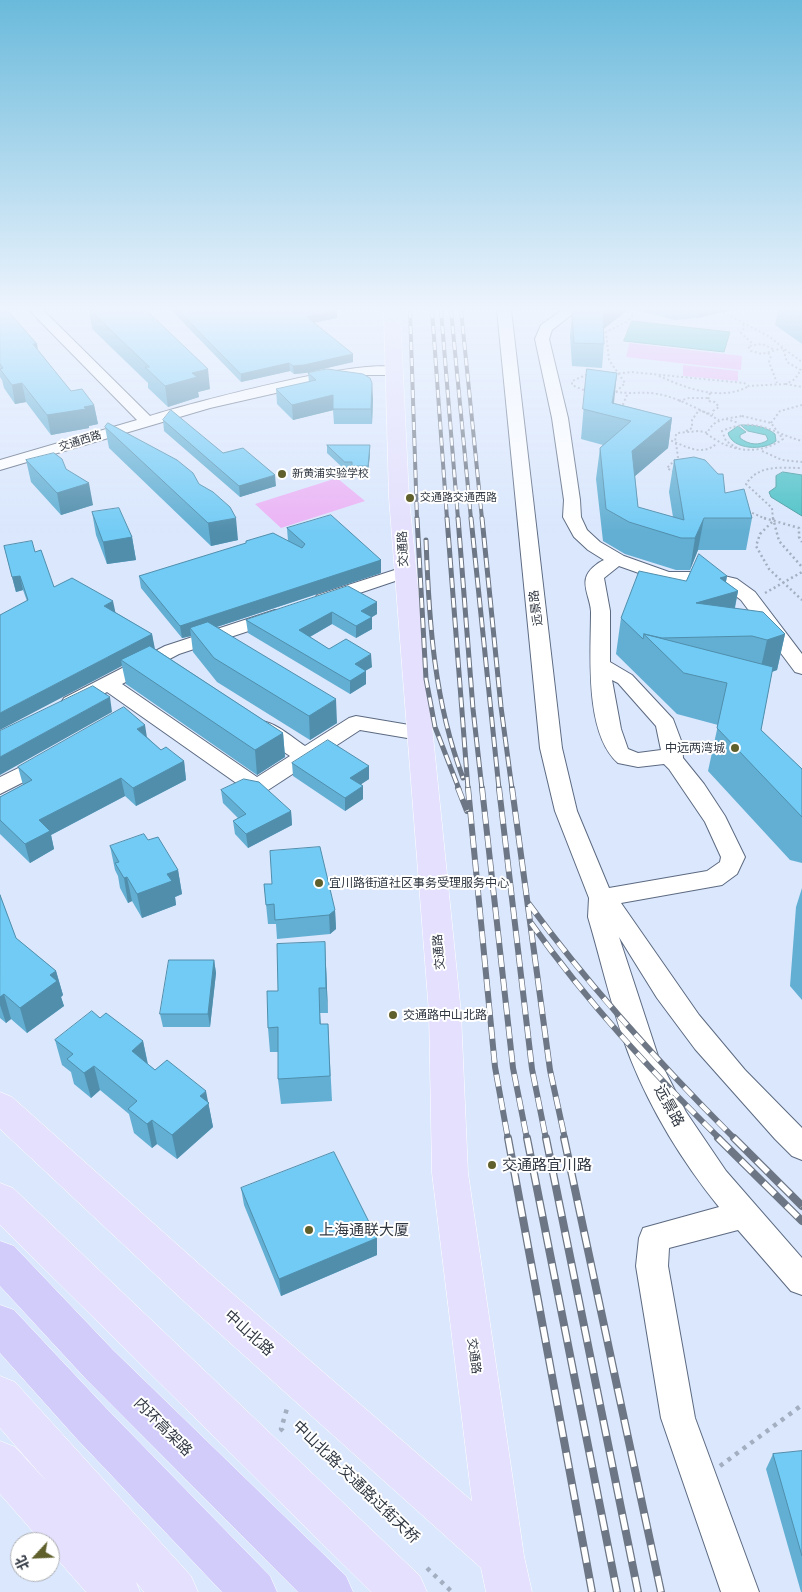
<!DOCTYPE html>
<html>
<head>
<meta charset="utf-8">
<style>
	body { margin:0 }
	#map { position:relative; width:802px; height:1592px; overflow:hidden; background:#dae7fd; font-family:"Asap Condensed","Noto Sans SC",sans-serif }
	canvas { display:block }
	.north { position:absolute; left:10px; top:1532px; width:50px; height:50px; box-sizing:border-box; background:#fff; border:1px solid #adafb3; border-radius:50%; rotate:245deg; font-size:14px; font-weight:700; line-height:20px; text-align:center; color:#313842 }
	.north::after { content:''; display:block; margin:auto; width:18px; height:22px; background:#60602d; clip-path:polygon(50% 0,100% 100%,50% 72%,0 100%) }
</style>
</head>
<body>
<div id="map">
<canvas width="802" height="1592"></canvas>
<div class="north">北</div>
</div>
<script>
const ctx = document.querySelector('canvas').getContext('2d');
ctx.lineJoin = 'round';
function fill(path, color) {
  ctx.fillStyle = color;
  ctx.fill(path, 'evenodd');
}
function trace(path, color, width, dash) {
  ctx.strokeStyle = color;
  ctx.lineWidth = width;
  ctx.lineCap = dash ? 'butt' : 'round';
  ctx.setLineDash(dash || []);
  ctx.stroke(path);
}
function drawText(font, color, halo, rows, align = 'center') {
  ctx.font = font + ' "Asap Condensed","Noto Sans SC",sans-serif';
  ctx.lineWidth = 4;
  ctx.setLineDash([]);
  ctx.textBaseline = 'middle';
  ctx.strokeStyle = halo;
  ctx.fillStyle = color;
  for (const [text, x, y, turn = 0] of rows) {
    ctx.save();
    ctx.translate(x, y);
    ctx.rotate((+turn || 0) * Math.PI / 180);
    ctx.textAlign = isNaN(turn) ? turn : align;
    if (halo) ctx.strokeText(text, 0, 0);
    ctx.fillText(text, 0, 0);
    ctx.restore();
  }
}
const green = new Path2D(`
	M629,343L742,356L741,370L626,357Z
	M683,365L738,371V381L683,376Z
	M337,478L365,501L281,528L255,504Z`);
const water = new Path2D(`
	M632,321L730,332L724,352L624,341Z
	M741,425C753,425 765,426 775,434L776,441C764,451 732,450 728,433L738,426L746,432L740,435V438C749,445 759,446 768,440L766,435L748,431Z
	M783,472L802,475V516L771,497L769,492L776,487V476Z`);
const pathFar2 = new Path2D(`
	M719,310L770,337L783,348L787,362L801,370L795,379L786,384L802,387
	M743,324L744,328L741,333L753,344
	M773,349L762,344L748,346L751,351L762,354L783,348L802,362
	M768,353L771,356L769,362L777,383
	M614,374L631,372L744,383L749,386L786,384
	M659,376C686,388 721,402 749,386
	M611,391C629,395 642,391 658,394C679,398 700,410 719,420
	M588,392L572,385V381L586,375L591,376
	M616,392L625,383L609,360L606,332L628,321L634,314L621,310
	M710,393L708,401L715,402L719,407L713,411V414
	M679,401L689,398H709
	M621,409L627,395
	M742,416L771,423L783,439C758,456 731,452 707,434C713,418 727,419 742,416Z
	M726,419L739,423
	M771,423L780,411L802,405
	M686,431L692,428V420L699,410L713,415
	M667,439C684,445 702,458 717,443
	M737,448L726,441L722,431C758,416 769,432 802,441
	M762,451L782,460L802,462
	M674,472L667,468L678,457L675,437L677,433L699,431L708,433
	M748,511L766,519
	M773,519L772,508L746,484C759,464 781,468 802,468`);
const pathFar1 = new Path2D(`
	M764,518L799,528V537L802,542
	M773,518L779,541L802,567
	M772,522L760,534L756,546L769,569L802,600
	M765,593L802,572`);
const path = new Path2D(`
	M283,1431L281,1429L288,1405
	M720,1466L802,1405
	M427,1568L452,1592`);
const minor = new Path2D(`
	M29,310H43L150,416C181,406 386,350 401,371L394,375H355L210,408L0,470V460L137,420Z
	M497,310H511L562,748L577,811L609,888L707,871L720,862L721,857L705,822L669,769L664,764L638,767L618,763C584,733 591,653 591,612C591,601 583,588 586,578C588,570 597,563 604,560L588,550L574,537L563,517L564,500L552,418L535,339L541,325L562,310H572L574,313L552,330L549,339L568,418L580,500L581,517L587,530L600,542L624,556L669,572H707L737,579L755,592L802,654V674L795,672L741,600L724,587L707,584L667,583L619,566L604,578L610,611V662L632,675L673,719L682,743L683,758L704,784L725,816L745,857L737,874L722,885L621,903L699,1015L745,1070L802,1128V1160L792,1156L775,1139L695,1049L657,998L619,937L659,1059L686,1112L726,1171L802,1258V1295L791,1291L738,1230L669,1248L668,1266L695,1418L759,1592H721L661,1418L636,1266L639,1238L643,1228L719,1207C684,1164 652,1112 631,1060C613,1015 602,964 588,917L589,898L555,811L540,748ZM612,680L618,683L656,726L661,750L638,753L628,749L621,729Z
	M404,567L410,568L413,572L410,576L324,605L317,603L315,599L317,595Z
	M275,610L282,612L285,616L282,620L179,654L122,684L257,777L290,756L252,731L248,726L252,721C270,717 290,736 305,746L349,718L356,716L427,728L430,733L427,738L419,740L360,730L265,792L257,794L249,792L107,692L78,708L71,709L64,708L61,703L64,698L165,646Z
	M47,754L55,756L58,761L55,766L0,794V777Z`);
const major = new Path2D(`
	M384,310H400L409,498L461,1013L468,1173L524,1556L532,1592H486L481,1568L189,1306L0,1129V1092L12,1097L217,1280L472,1501L432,1173L429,1013L389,498Z
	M0,1183L13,1188L420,1576L427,1592H371L0,1225Z
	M0,1376L15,1382L191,1576L198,1592H144L136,1582L140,1592H86L50,1551V1542H42L0,1494V1441L15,1447L49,1484L0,1428Z`);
const highway = new Path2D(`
	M0,1241L14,1246L113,1350L346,1576L353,1592H298L85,1378L0,1286Z
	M0,1305L14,1310L106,1408L270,1576L277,1592H222L76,1438L0,1353Z`);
const railFar3 = new Path2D(`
	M410,310L417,519
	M432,310L447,519
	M441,310L458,519
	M451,310L471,519
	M461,310L482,519`);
const railFar2 = new Path2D(`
	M417,518L426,679L435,727L459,789
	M447,518L468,789
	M458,518L473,709L482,789
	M471,518L499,789
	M482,518L501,707L512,789
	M426,540C429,622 434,701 463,778`);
const railFar1 = new Path2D(`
	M458,788L467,811
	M468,788L495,1067L508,1139
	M482,788L513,1068L527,1139
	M499,788L532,1069L546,1139
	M512,788L550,1070L565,1139
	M529,904C591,989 661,1065 735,1139
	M531,923C587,1002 651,1071 720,1139`);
const rail = new Path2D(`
	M508,1138L592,1592
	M527,1138L617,1592
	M546,1138L638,1592
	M564,1138L661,1592
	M718,1138L802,1221
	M734,1138L802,1206`);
const wall = new Path2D(`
	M0,310L38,350L71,391L94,405L98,424L89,426V428L51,435L26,402L15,404L4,388L2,380L0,377Z
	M89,310H146L210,389L198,392L199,397L168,407L148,388V383L92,329Z
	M171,310H337V318L314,323L353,362L305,373L294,374L290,371L241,382Z
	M635,310H731L698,318L674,320Z
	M778,310H802V344L775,325Z
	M572,313L604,329V344L602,368L572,366L570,336Z
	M587,369L614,403L672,418L668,448L635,476L638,507L673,517L669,492L674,460L725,493L752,518L746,550H698L690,570H676L625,554L603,541L596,479L600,448L603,445L581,439Z
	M308,373L373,398L372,424H334L333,410L293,420L277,404L276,389L309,382Z
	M163,420L223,453L276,486L240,497L164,431Z
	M105,427L199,484L238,540L211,546L109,448Z
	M327,445L370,453L368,474H352V470H345L327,453Z
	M26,460L66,469L93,505L61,515L31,482Z
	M92,512L132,537L136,560L107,564L96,535Z
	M287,528L381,560V573L217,627L337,723L310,740L217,682L193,652L191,636L182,638L141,588L139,576L288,541Z
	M4,546L35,552L54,587L115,612L152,634L154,648L283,733L285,757L257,775L126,684L122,666L27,601L23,590L16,592Z
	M727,576L726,582L738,591L735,608L785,634L777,670L772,672L761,730L802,769V863L790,860L708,771L718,725L677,714L616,654L621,618L686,581Z
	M377,602V614L372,617V629L356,638L332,624L310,637L329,649L372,667L366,670V684L350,694L248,633L246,620Z
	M147,737L161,750L184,761L186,780L136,806L125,796L51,835L54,849L30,863L0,834V797L23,785L18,767Z
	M292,763L369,766V779L361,784L363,786V799L345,811L293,776Z
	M221,790L291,811L292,825L248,848L235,834L233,821L238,818L223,803Z
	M148,840L178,870L182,894L175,897L176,905L142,918L132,901L128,903L120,888L118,876L115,870L110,846Z
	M264,884L335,910L336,929L330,934L277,939L276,924H268Z
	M802,888V1000L790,986L796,907Z
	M0,895L16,938L56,971L63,995L61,997L64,1006L27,1033L11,1019L6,1023L0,1018Z
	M214,960L216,973L210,1027H163L160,1014Z
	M326,966L328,1013H320L321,1024H328L332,1101L281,1104L278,1079V1052H270L268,1028L278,991Z
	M100,1018L143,1041L148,1064L155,1070L208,1102L213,1127L177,1159L157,1144L152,1148L134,1133L129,1114L100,1090L91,1098L74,1084L71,1072L62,1065L55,1040Z
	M241,1188L377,1238V1255L281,1296L244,1205Z
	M802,1451V1592H801L766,1469L773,1454Z`);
const shadedWall = new Path2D(`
	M337,310V318L307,324V317Z
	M603,310H628L601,331Z
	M700,310H731L698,318Z
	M33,344H37L40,362Z
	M353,354V362L305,373L294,374L293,366Z
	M289,363L290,371L241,382V374Z
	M208,369L210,389L198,392L199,397L168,407L165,386L192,373Z
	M617,373L614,403L611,416L612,403Z
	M22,383L26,402L15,404L12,385Z
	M372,383L373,398L372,424L371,409Z
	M333,395L334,410L293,420L292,405Z
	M94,405L98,424L89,426V428L51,435L47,415Z
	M672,418L668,448L628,482L632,451Z
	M370,445V453L368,474V466Z
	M275,475L276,486L240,497L239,486Z
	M89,483L93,505L61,515L57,493Z
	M236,518L238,540L211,546L208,523Z
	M704,518L698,550L690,570L695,538Z
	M132,537L136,560L107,564L103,542Z
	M381,560V573L195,634L190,628L191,636L182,638L180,626Z
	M20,576L23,590L16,592L12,577Z
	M727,576L723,595L738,591L731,626L696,603L720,578Z
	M113,601L116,615L104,606Z
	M377,602V614L372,617V629L356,638V626L361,611Z
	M332,612V624L299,643V630Z
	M152,634L155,649L121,660L122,666L0,730V713Z
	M785,634L777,670L759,676L767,640Z
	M371,654L372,667L355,677V664Z
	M366,671V684L350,694V681Z
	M110,697L112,712L0,775V757Z
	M336,699L337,723L310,740L309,716Z
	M145,725L148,744L137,729Z
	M283,733L285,757L257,775L255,750Z
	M184,761L186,780L136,806L133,788Z
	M369,766V779L351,791L350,778Z
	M121,778L125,796L51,835L54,849L30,863L25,844L39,820Z
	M363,786V799L345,811V798Z
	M291,811L292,825L248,848L246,834Z
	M178,870L182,894L175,897L176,905L142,918L137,894L167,874Z
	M127,877L132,901L128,903L124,878Z
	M335,910L336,929L330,934L329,915Z
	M325,942L326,966L328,1013L326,988Z
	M214,960L216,973L210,1027L208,1014Z
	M56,971L63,995L61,997L64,1006L27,1033L20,1008L50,975Z
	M4,994L11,1019L6,1023L0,1005V997Z
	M143,1041L148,1066L132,1051Z
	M94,1066L100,1090L91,1098L84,1073Z
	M206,1091L213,1127L177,1159L172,1135L200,1096Z
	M152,1120L157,1144L152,1148L147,1124Z
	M377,1238V1255L281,1296L279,1279Z`);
const building = new Path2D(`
	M0,310H7L37,344H33L71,391L82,389L94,405L84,407L86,409L47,415L22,383L12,385L0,369L3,368L0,364Z
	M90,310H146L208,369L192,373L197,377L165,386L145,367H149Z
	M178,310H336L307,317L353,354L304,365L293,366L289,363L241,374Z
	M575,310H603L604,344L574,343L572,313Z
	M327,369L363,374L370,378L372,383L371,409H333V395L292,405L276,389L316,380L308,373Z
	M587,369L617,373L612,403L672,418L632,451L638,507L684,520L674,460L694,457L705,460L718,474H723L725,493L744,489L752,518H704L695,538H681L629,522L606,509L600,448L631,421L583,409Z
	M171,410L223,453L243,448L275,475L239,486L163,420Z
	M108,423L177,460L193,473L199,484L213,492L230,507L236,518L208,523L105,427Z
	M327,445H370L368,466H352V462H345Z
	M54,453L62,459L66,469L89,483L57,493L26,460Z
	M119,508L132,537L103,542L92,512Z
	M331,515L381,560L180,626L139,576L246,543V541L273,533L302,548L305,544L287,528Z
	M32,541L35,552L41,550L54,587L72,578L113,601L104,606L152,634L0,713V615L28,600L20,576L12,577L4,546Z
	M699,554L727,576L720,578L738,591L696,603L763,612L785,634L767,640L752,636L662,638L644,634L643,639L621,618L639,571L686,581Z
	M348,586L377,602L361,611L372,617L356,626L332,612L299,630L329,649L346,639L371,654L355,664L366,671L350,681L246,620Z
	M208,622L336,699L309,716L214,658L190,628Z
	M644,634L773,667L761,730L802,769V817L717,728L727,683L684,673Z
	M150,646L283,733L255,750L121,660Z
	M93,686L110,697L0,757V731Z
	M124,707L145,725L137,729L161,750L166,747L184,761L133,788L121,778L39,820L50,831L25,844L0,820V797L32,780L18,767Z
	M328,740L369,766L350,778L363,786L345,798L292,763Z
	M244,779L259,782L291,811L246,834L233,821L246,814L221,790Z
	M144,834L148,840L158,837L178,870L167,874L172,881L137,894L127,877L124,878L115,863L119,862L110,846Z
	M320,847L335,910L329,915L275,920L274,904L266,905L264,884H272L270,851Z
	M0,895L16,938L56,971L50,975L57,981L20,1008L4,994L0,997Z
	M325,942L326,988H319L320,1024H328L330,1076L278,1079V1027L268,1028L267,991H278L277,944Z
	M169,960H214L208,1014H160Z
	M92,1011L100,1018L106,1013L143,1041L132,1051L155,1070L167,1060L206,1091L200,1096L209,1103L172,1135L152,1120L147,1124L128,1109L137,1101L94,1066L84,1073L67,1059L73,1054L55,1040Z
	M334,1152L377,1238L279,1279L241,1188Z
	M802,1451V1556L773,1454Z`);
const markers = [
	[282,474,5,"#60602d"],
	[410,498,5,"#60602d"],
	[735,748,5,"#60602d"],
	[319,883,5,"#60602d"],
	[393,1015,5,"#60602d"],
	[492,1165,5,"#60602d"],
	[309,1230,5,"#60602d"]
];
const farStreetnames = [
	["交通西路",80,441,-17]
];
const farPoinames = [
	["新黄浦实验学校",292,474],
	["交通路交通西路",420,498]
];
const streetNames = [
	["交通路",403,549,-92],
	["远景路",536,608,-97],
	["交通路",439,952,-95],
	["交通路",474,1356,82]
];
const poiNames = [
	["中远两湾城",725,748,"right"],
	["宜川路街道社区事务受理服务中心",329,883],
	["交通路中山北路",403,1015]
];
const nearStreetnames = [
	["远景路",669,1106,61],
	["中山北路",249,1333,42],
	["内环高架路",163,1427,45],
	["中山北路-交通路过街天桥",356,1482,44]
];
const nearPoinames = [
	["交通路宜川路",502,1165],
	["上海通联大厦",319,1230]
];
fill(green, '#ebb3f5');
fill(water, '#4dc2c7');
trace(water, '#45999f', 1);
trace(minor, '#5c6a81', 2);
trace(major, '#fff', 1);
trace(highway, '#fff', 1);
trace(pathFar2, '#a3aec0', 2, [2, 2.5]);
trace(pathFar1, '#a3aec0', 2.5, [2, 3]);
trace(path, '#a3aec0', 4.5, [4, 5.5]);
fill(minor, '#fff');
fill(major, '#e4e0fd');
fill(highway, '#d2ccfb');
trace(railFar3, '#6d7684', 4);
trace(railFar2, '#6d7684', 5);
trace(railFar1, '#6d7684', 6);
trace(rail, '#6d7684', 8);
trace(railFar3, '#fff', 2.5, [8]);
trace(railFar2, '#fff', 3, [10]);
trace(railFar1, '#fff', 4.5, [12]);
trace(rail, '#fff', 5.5, [16]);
fill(wall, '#62afd3');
fill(shadedWall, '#508eac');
fill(building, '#72cbf5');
trace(building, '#508eac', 1);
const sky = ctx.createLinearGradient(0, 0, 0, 533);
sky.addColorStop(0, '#6abadb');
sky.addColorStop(0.58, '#eef4fe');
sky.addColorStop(1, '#eef4fe00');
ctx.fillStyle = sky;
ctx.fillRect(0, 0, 802, 533);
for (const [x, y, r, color] of markers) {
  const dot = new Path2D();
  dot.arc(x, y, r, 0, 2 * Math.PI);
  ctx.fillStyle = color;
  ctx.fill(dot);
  trace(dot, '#fff', 2);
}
drawText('11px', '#313842', '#fff', farStreetnames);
drawText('11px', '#313842', '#fff', farPoinames, 'left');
drawText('12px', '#313842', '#fff', streetNames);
drawText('12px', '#313842', '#fff', poiNames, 'left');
drawText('15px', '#313842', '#fff', nearStreetnames);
drawText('15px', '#313842', '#fff', nearPoinames, 'left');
</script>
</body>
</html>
